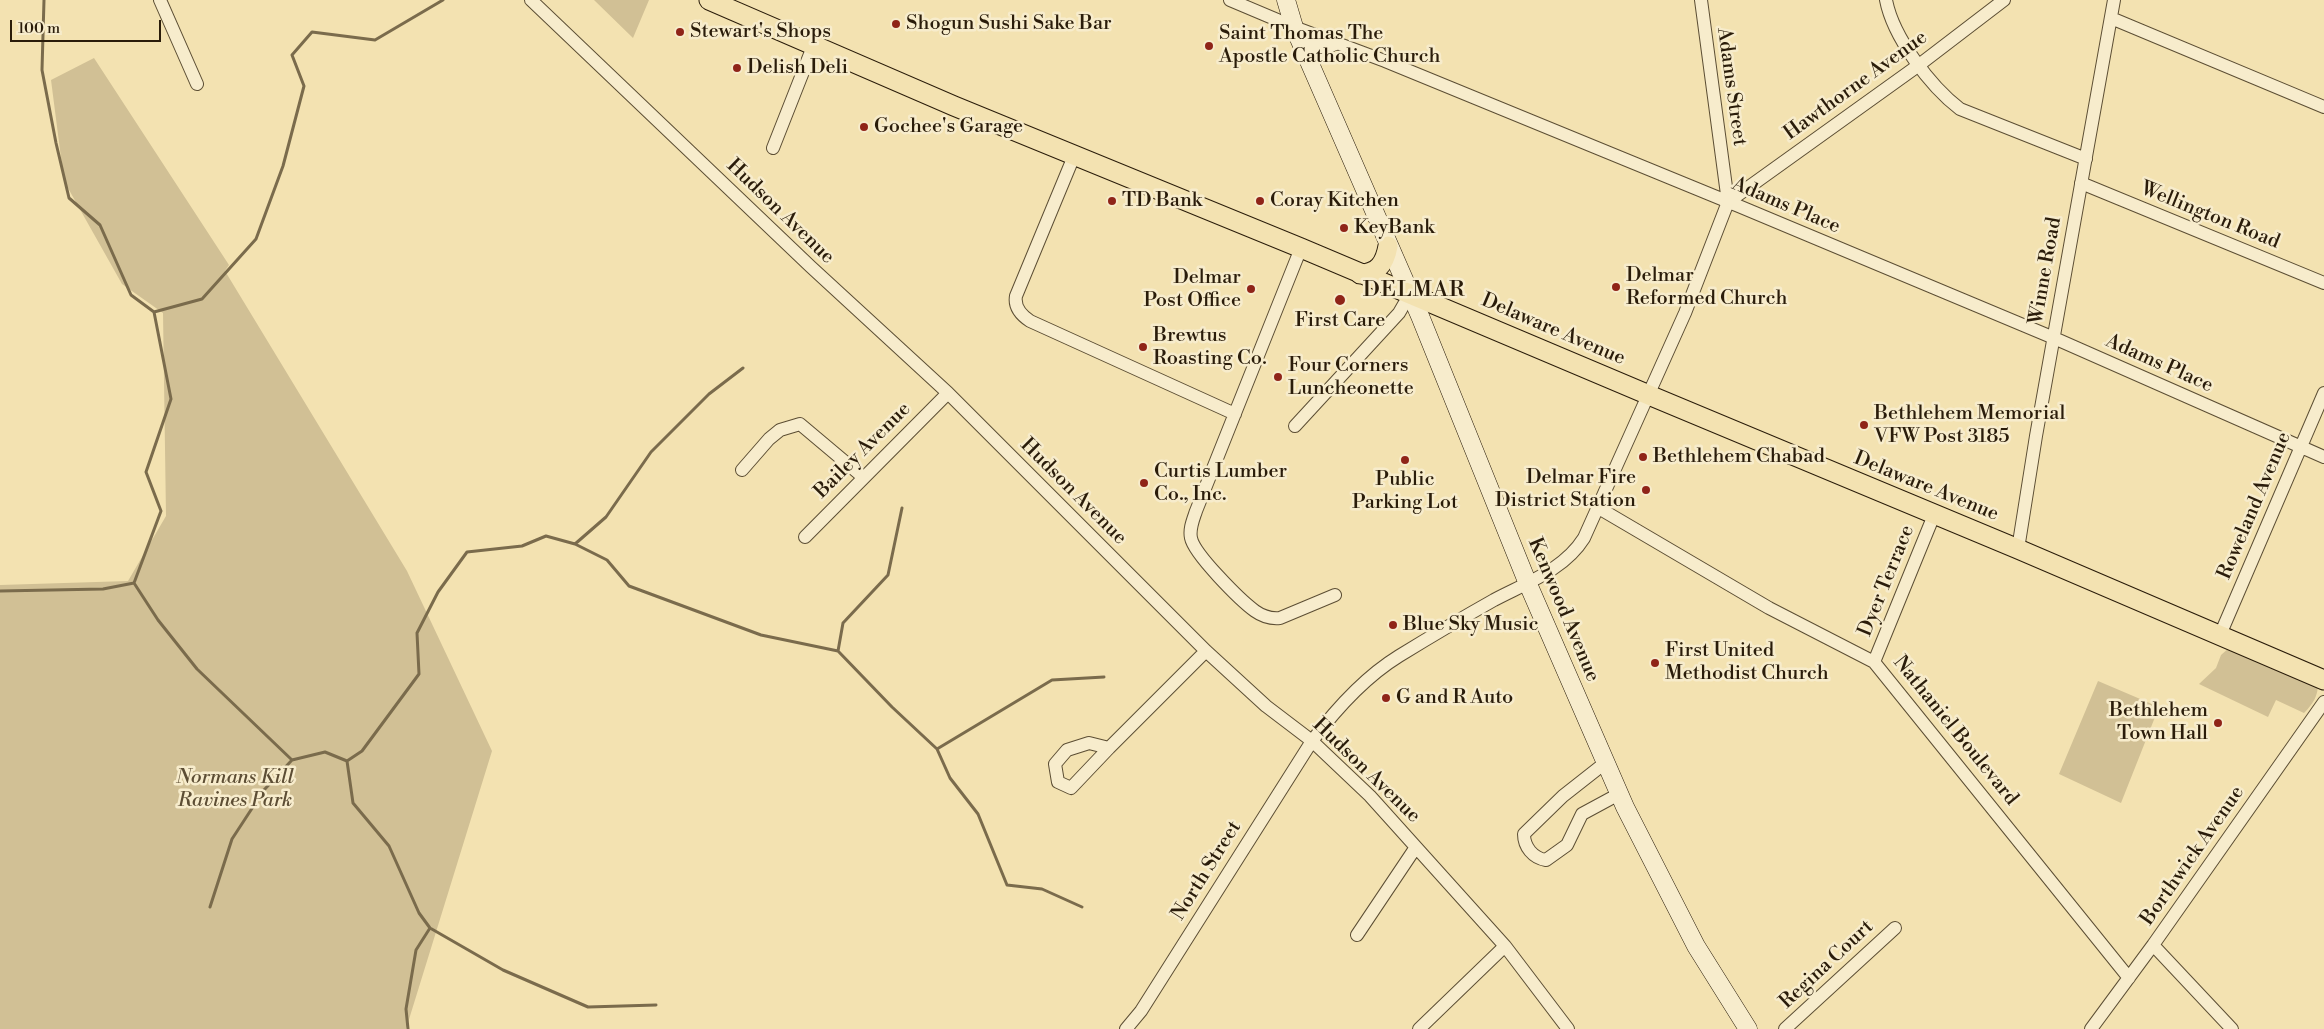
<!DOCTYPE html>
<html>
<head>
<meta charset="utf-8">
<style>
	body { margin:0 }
	#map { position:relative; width:2324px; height:1029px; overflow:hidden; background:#f3e2b1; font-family:"Libre Bodoni",serif }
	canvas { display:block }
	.scale { position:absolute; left:10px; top:20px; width:151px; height:22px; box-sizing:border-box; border:2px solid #2a1c0a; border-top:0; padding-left:6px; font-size:15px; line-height:18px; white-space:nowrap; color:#2a1c0a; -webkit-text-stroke:4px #f7eccc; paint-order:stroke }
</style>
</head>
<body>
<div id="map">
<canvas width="2324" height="1029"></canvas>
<div class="scale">100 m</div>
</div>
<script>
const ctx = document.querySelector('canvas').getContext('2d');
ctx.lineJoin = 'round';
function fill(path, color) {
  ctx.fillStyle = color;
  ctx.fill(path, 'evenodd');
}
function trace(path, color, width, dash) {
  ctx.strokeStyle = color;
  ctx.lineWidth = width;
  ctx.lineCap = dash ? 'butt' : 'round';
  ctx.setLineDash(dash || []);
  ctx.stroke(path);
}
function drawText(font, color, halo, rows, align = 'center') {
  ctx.font = font + ' "Libre Bodoni",serif';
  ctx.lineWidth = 5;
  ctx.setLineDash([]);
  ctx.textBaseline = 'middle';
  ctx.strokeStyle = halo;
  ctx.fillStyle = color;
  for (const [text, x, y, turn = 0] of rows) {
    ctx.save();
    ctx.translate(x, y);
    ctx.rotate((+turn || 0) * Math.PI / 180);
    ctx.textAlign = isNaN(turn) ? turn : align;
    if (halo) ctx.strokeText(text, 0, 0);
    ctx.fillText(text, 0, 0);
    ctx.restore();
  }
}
const green = new Path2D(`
	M594,0H649L633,38Z
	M94,58L229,265L225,271L407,571L492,751L406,1029H0V585L128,581L166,516L163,313L122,284L64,181L51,80Z
	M2230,647L2318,684C2318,696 2313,704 2304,713L2276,700L2268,717L2199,684L2216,668L2221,655Z
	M2098,681L2159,707L2121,803L2059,774Z`);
const stream = new Path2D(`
	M154,312L202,299L256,239L283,166L304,86L292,55L312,32L375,40L443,0
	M575,544L606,517L651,452L709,394L743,368
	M134,583L158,620L197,669L292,760L325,752L347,761L362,751L419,674L417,633L438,592L467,552L522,546L546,536L575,544L607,560L629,586L761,635L838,651L892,707L937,749L1052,680L1104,677
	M0,591L103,589L134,583L161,511L146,472L171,399L154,312L131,295L100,225L69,198L56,143L42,70L44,0
	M838,651L843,623L888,575L902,508
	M937,749L950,778L978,814L1007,885L1042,889L1082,907
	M347,761L353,803L389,846L419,913L430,928L503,970L588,1007L656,1005
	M210,907L232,839L264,790L292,760
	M408,1029L406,1009L416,950L430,928`);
const street = new Path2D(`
	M160,0L197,84
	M531,0L811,267L948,393L1206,651L1266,706L1312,741L1370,796L1505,946L1568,1029
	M1230,0L1294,27L1385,61L1741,207L2054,338L2324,457
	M1886,0C1893,37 1930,86 1960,109L2086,159
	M2111,18L2324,107
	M773,148L814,44
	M1074,156L1016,296C1014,307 1021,315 1030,321L1235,414
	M2081,183L2324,283
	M1728,202L1919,65L2004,0
	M1301,248L1196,511C1193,520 1189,529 1191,538C1194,554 1240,600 1255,611C1262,616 1270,619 1280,618L1335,595
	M1295,426L1399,313L1410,294
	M742,470L769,439L780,430L800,424L863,477
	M1597,507L1769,608L1874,662L2129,978
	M805,537L948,393
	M2018,549L2036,436L2114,0
	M2220,635L2324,393
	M1874,662L1934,515
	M1089,743L1109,748L1071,788L1058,782L1055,764L1067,750Z
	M1109,748L1206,651
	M1605,763L1563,796L1527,831L1524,834C1524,847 1533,858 1546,860L1567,845L1582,814L1619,794
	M1357,935L1416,847
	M2153,945L2232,1029
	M1126,1029L1141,1011L1312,741C1336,709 1365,677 1399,656C1430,637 1462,618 1494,600C1526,583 1564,570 1584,538L1685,313L1728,202L1701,0
	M1419,1029L1505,946
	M1785,1029L1895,928
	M2091,1029L2153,945L2324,702`);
const secondary = new Path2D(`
	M1286,0L1294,27L1420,316L1528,584L1625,807L1696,946L1748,1029
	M1305,52L1320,44L1333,42`);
const primary = new Path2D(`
	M709,0L954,106L1301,248L1656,398L2018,549L2324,680
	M1360,274C1378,274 1385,263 1388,246`);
const markers = [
	[896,24,5,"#8f2418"],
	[680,32,5,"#8f2418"],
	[1209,46,5,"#8f2418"],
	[737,68,5,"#8f2418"],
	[864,127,5,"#8f2418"],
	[1112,201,5,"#8f2418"],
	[1260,201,5,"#8f2418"],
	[1344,228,5,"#8f2418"],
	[1616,287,5,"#8f2418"],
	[1251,289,5,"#8f2418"],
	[1340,300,6,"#8f2418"],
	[1143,347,5,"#8f2418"],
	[1278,377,5,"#8f2418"],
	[1864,425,5,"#8f2418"],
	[1643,457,5,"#8f2418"],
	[1405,460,5,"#8f2418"],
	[1144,483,5,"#8f2418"],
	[1646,490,5,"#8f2418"],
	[1393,625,5,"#8f2418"],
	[1655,663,5,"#8f2418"],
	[1386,698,5,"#8f2418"],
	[2218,723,5,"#8f2418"]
];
const poiNames = [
	["Shogun Sushi Sake Bar",906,24],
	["Stewart's Shops",690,32],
	["Saint Thomas The",1219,34],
	["Apostle Catholic Church",1219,57],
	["Delish Deli",747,68],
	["Gochee's Garage",874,127],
	["TD Bank",1122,201],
	["Coray Kitchen",1270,201],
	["KeyBank",1354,228],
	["Delmar",1626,276],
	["Reformed Church",1626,299],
	["Delmar",1241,278,"right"],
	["Post Office",1241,301,"right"],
	["First Care",1340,321,"center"],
	["Brewtus",1153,336],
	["Roasting Co.",1153,359],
	["Four Corners",1288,366],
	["Luncheonette",1288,389],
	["Bethlehem Memorial",1874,414],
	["VFW Post 3185",1874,437],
	["Bethlehem Chabad",1653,457],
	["Curtis Lumber",1154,472],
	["Co., Inc.",1154,495],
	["Delmar Fire",1636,478,"right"],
	["District Station",1636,501,"right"],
	["Public",1405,480,"center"],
	["Parking Lot",1405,503,"center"],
	["Blue Sky Music",1403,625],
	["First United",1665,651],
	["Methodist Church",1665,674],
	["G and R Auto",1396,698],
	["Bethlehem",2208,711,"right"],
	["Town Hall",2208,734,"right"]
];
const streetNames = [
	["Hawthorne Avenue",1856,86,-36],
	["Adams Street",1731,87,82],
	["Adams Place",1786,206,23],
	["Hudson Avenue",780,212,44],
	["Wellington Road",2210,216,22],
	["Winne Road",2046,271,-80],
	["Delaware Avenue",1553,330,23],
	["Adams Place",2159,364,24],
	["Bailey Avenue",863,451,-45],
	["Delaware Avenue",1926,487,22],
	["Hudson Avenue",1073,492,45],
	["Roweland Avenue",2255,506,-67],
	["Dyer Terrace",1887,581,-68],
	["Kenwood Avenue",1563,610,67],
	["Nathaniel Boulevard",1955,731,51],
	["Hudson Avenue",1366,771,44],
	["Borthwick Avenue",2193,856,-55],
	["North Street",1207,871,-58],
	["Regina Court",1827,965,-43]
];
const parkNames = [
	["Normans Kill",235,778],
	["Ravines Park",235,801]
];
const quarterNames = [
	["DELMAR",1414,291]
];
fill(green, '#d1c095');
trace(stream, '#7a6b4c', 3);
trace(street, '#5c4e34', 14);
trace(secondary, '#2a1c0a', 19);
trace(primary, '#2a1c0a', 21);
trace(street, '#f7eccc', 12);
trace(secondary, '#f7eccc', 18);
trace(primary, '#f3e2b1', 19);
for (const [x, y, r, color] of markers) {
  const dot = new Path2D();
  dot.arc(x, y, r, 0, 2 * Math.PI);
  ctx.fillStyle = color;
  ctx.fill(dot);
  trace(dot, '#f7eccc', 2);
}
drawText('20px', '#2a1c0a', '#f7eccc', poiNames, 'left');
drawText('20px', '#2a1c0a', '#f7eccc', streetNames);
drawText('italic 20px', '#5c4d34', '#f7eccc', parkNames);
ctx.letterSpacing = '1px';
drawText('22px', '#2a1c0a', '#f7eccc', quarterNames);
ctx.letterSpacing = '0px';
</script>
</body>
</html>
